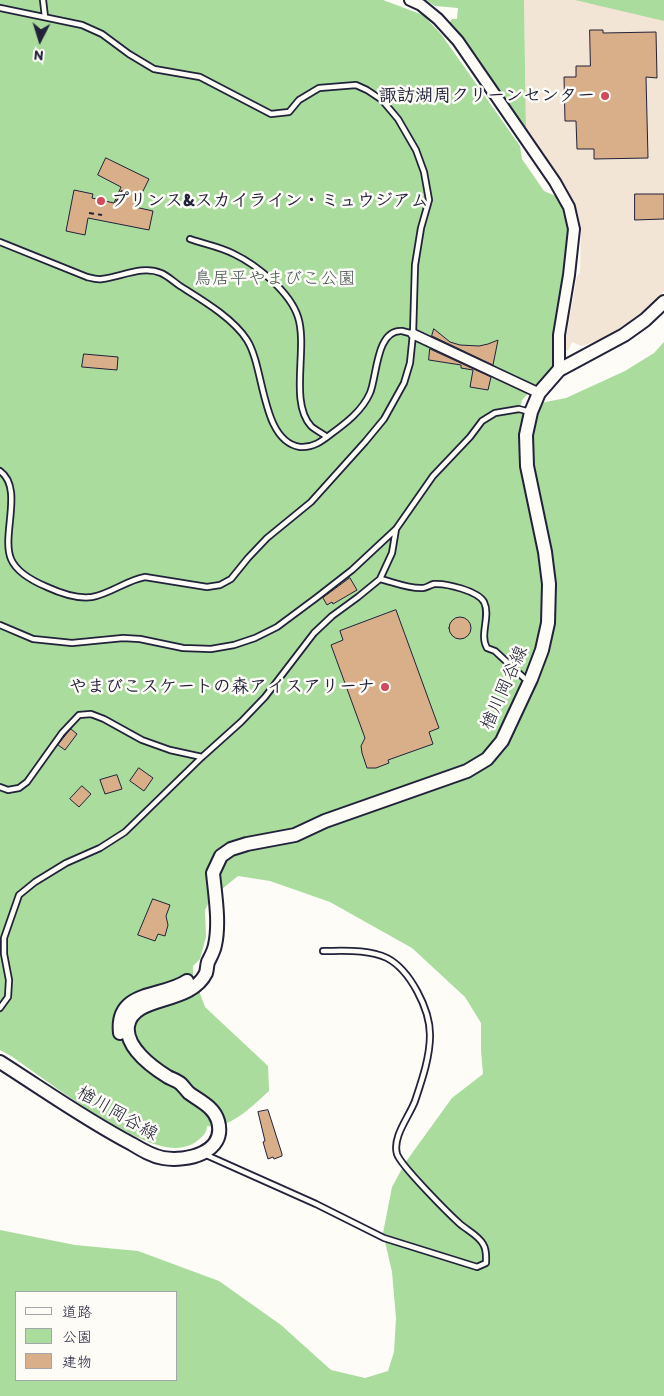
<!DOCTYPE html>
<html>
<head>
<meta charset="utf-8">
<style>
	body { margin:0 }
	#map { position:relative; width:664px; height:1396px; overflow:hidden; background:#fdfcf7; font-family:Itim,"Klee One",sans-serif }
	canvas { display:block }
	.legend { position:absolute; left:15px; top:1291px; width:162px; height:90px; box-sizing:border-box; background:#fdfcf7; border:1px solid #a5a5ac; margin:0; padding:6px 9px; list-style:none; font-size:15px; color:#22223b }
	.legend li { display:flex; align-items:center; gap:10px; height:25px }
	.legend b { width:25px; border:1px solid #a5a5ac }
	.north { position:absolute; left:15px; top:15px; width:50px; height:50px; -webkit-text-stroke:4px #fdfcf7; paint-order:stroke; rotate:185deg; font-size:14px; font-weight:700; line-height:20px; text-align:center; color:#22223b }
	.north::after { content:''; display:block; margin:auto; width:18px; height:22px; background:#22223b; clip-path:polygon(50% 0,100% 100%,50% 72%,0 100%) }
</style>
</head>
<body>
<div id="map">
<canvas width="664" height="1396"></canvas>
<ul class="legend">
<li><b style="height:6px;background:#fdfcf7"></b>道路</li>
<li><b style="height:14px;background:#a9dc9d"></b>公園</li>
<li><b style="height:14px;background:#d8af89"></b>建物</li>
</ul>
<div class="north">N</div>
</div>
<script>
const ctx = document.querySelector('canvas').getContext('2d');
ctx.lineJoin = 'round';
function fill(path, color) {
  ctx.fillStyle = color;
  ctx.fill(path, 'evenodd');
}
function trace(path, color, width, dash) {
  ctx.strokeStyle = color;
  ctx.lineWidth = width;
  ctx.lineCap = dash ? 'butt' : 'round';
  ctx.setLineDash(dash || []);
  ctx.stroke(path);
}
function drawText(font, color, halo, rows, align = 'center') {
  ctx.font = font + ' Itim,"Klee One",sans-serif';
  ctx.lineWidth = 5;
  ctx.setLineDash([]);
  ctx.textBaseline = 'middle';
  ctx.strokeStyle = halo;
  ctx.fillStyle = color;
  for (const [text, x, y, turn = 0] of rows) {
    ctx.save();
    ctx.translate(x, y);
    ctx.rotate((+turn || 0) * Math.PI / 180);
    ctx.textAlign = isNaN(turn) ? turn : align;
    if (halo) ctx.strokeText(text, 0, 0);
    ctx.fillText(text, 0, 0);
    ctx.restore();
  }
}
const built = new Path2D(`
	M524,0H664V291L646,312L598,341L581,346L572,342L568,351L564,349L577,276L580,273L581,229L578,214L567,188L526,130Z`);
const green = new Path2D(`
	M0,0H383L423,15L441,34L520,146L522,159L544,191L558,197C564,213 569,228 569,245L555,335L554,354L556,364L522,400L520,407L566,398L625,371L654,353L664,342V1396H0V1230L75,1245L138,1251L219,1281L281,1325L331,1370L365,1378L388,1371L394,1352L396,1318L392,1272L383,1233L392,1187L405,1163L452,1098L483,1074L481,1050V1023L465,997L412,948L330,902L270,881L238,876L211,898L205,910L206,937L200,959L193,966V975L205,1007L268,1066L269,1091C252,1106 231,1129 207,1126C207,1133 202,1137 197,1141C192,1145 183,1148 176,1148C135,1149 46,1080 11,1056L0,1050ZM16,1292H176V1380H16Z
	M426,0H524L526,130L460,34L449,23L452,19H457L458,8L435,6Z
	M575,0H664V21Z`);
const building = new Path2D(`
	M590,30H603V33L656,32L657,78L646,77L648,158L594,159V149H577L576,121H565L564,77H576V66H590Z
	M106,158L149,179L135,207L153,211L149,230L88,218L85,235L66,231L74,190L93,194L92,198L114,203L121,187L98,175Z
	M635,194H664V219L635,220Z
	M434,329L450,342L460,345L479,346L488,344L498,340L493,365L432,336Z
	M430,349L491,377L488,390L470,387L473,370L461,368V365L429,360Z
	M84,354L118,357L117,370L82,367Z
	M350,578L357,590L333,604L332,602L327,605L323,598Z
	M396,610L439,728L429,732L433,744L388,760L389,763L376,768H367L362,753L361,746L365,738L331,645L343,640L340,631Z
	M449 628a11 11 0 1 1 22 0a11 11 0 1 1-22 0Z
	M71,729L77,734L65,750L58,745Z
	M139,768L153,778L144,791L130,781Z
	M117,775L122,789L105,794L100,780Z
	M82,786L91,794L79,807L70,799Z
	M153,899L170,905L166,916L168,925L165,936L158,934L155,941L138,935Z
	M268,1110L282,1154V1156L274,1159L273,1157L268,1159L263,1142L265,1141L258,1112Z`);
const path = new Path2D(`
	M116,203L123,188
	M89,213L102,215`);
const service = new Path2D(`
	M43,0L45,17
	M0,8L82,25L102,34L129,54L154,69L200,77L271,114L289,112L299,100L319,88L356,85L367,90L382,100L398,119L416,150L424,172L429,200L421,228L415,265L413,334L410,363L404,383L384,419L365,442L311,502L267,538L248,558L231,579L220,585L207,587L145,577C127,580 110,594 92,597C77,599 60,593 47,587C35,582 17,573 11,559C1,535 24,488 0,471
	M190,239C204,244 221,247 234,254C257,265 290,292 298,317C308,348 289,402 311,426C315,430 322,433 327,437
	M0,242L87,277C91,278 97,280 102,279C121,277 142,265 161,273C168,276 174,282 180,286C202,300 233,318 247,340C265,368 261,441 300,447C313,448 322,441 331,434C346,423 362,411 370,393C377,377 376,329 402,331C406,332 410,333 413,334
	M380,579C393,582 409,589 423,588C426,588 430,585 434,584C446,583 478,591 484,602C491,616 479,635 487,648L495,651L524,678
	M0,625L33,639L72,643L123,638L140,639L183,648L211,649L234,645L255,638L277,627L316,598L352,570L396,529L433,476L470,437L482,421L495,413L519,409L530,412
	M0,787L8,790L19,788L27,782L62,733L79,715L91,714L104,719L142,740L170,750L202,757
	M0,1008L8,997L9,980L4,954V938L19,895L35,882L66,863L100,848L125,832L202,757L241,722L265,697L314,633L332,616L358,597L380,579L392,553L396,529
	M204,1154L316,1204L384,1238L477,1267L486,1263C486,1256 487,1250 483,1244C479,1236 467,1230 460,1224C449,1214 401,1166 397,1154C392,1137 409,1117 415,1101C422,1080 430,1057 430,1035C430,1009 410,970 387,958C368,949 344,951 323,951`);
const minor = new Path2D(`
	M413,334L539,393`);
const tertiary = new Path2D(`
	M410,0L421,5L438,19L458,41L555,182L569,207L574,229L569,275L559,335V370`);
const secondary = new Path2D(`
	M120,1033C115,989 163,998 187,981
	M0,1062C44,1090 86,1120 132,1144C142,1150 152,1156 163,1158C186,1162 227,1153 218,1121C214,1107 200,1101 189,1093C186,1090 184,1087 181,1084C178,1081 172,1079 168,1077C152,1067 125,1047 128,1026C133,994 190,1006 206,973C207,970 207,965 208,962C211,956 214,951 215,945C220,923 215,894 213,873L221,856L231,849L247,844L295,835L325,821L467,771L487,759L502,741L531,679L542,650L548,623L549,584L545,552L527,466L526,435L531,412L539,393L559,370L624,335L645,320L664,302`);
const markers = [
	[605,96,5,"#d1495b"],
	[101,201,5,"#d1495b"],
	[385,687,5,"#d1495b"]
];
const poiNames = [
	["諏訪湖周クリーンセンター",595,96],
	["プリンス&スカイライン・ミュウジアム",111,201,"left"],
	["やまびこスケートの森アイスアリーナ",375,687]
];
const parkNames = [
	["鳥居平やまびこ公園",275,279]
];
const streetNames = [
	["楢川岡谷線",505,688,-66],
	["楢川岡谷線",117,1114,30]
];
fill(built, '#f2e5d6');
fill(green, '#a9dc9d');
fill(building, '#d8af89');
trace(building, '#22223b', 1);
trace(service, '#22223b', 8);
trace(minor, '#22223b', 12);
trace(tertiary, '#22223b', 14);
trace(secondary, '#22223b', 16);
trace(path, '#22223b', 2, [5, 4]);
trace(service, '#fdfcf7', 4.5);
trace(minor, '#fdfcf7', 9);
trace(tertiary, '#fdfcf7', 10);
trace(secondary, '#fdfcf7', 12);
for (const [x, y, r, color] of markers) {
  const dot = new Path2D();
  dot.arc(x, y, r, 0, 2 * Math.PI);
  ctx.fillStyle = color;
  ctx.fill(dot);
  trace(dot, '#fdfcf7', 2);
}
drawText('bold 18px', '#22223b', '#fdfcf7', poiNames, 'right');
drawText('18px', '#4a5a58', '#fdfcf7', parkNames);
drawText('18px', '#22223b', '#fdfcf7', streetNames);
</script>
</body>
</html>
